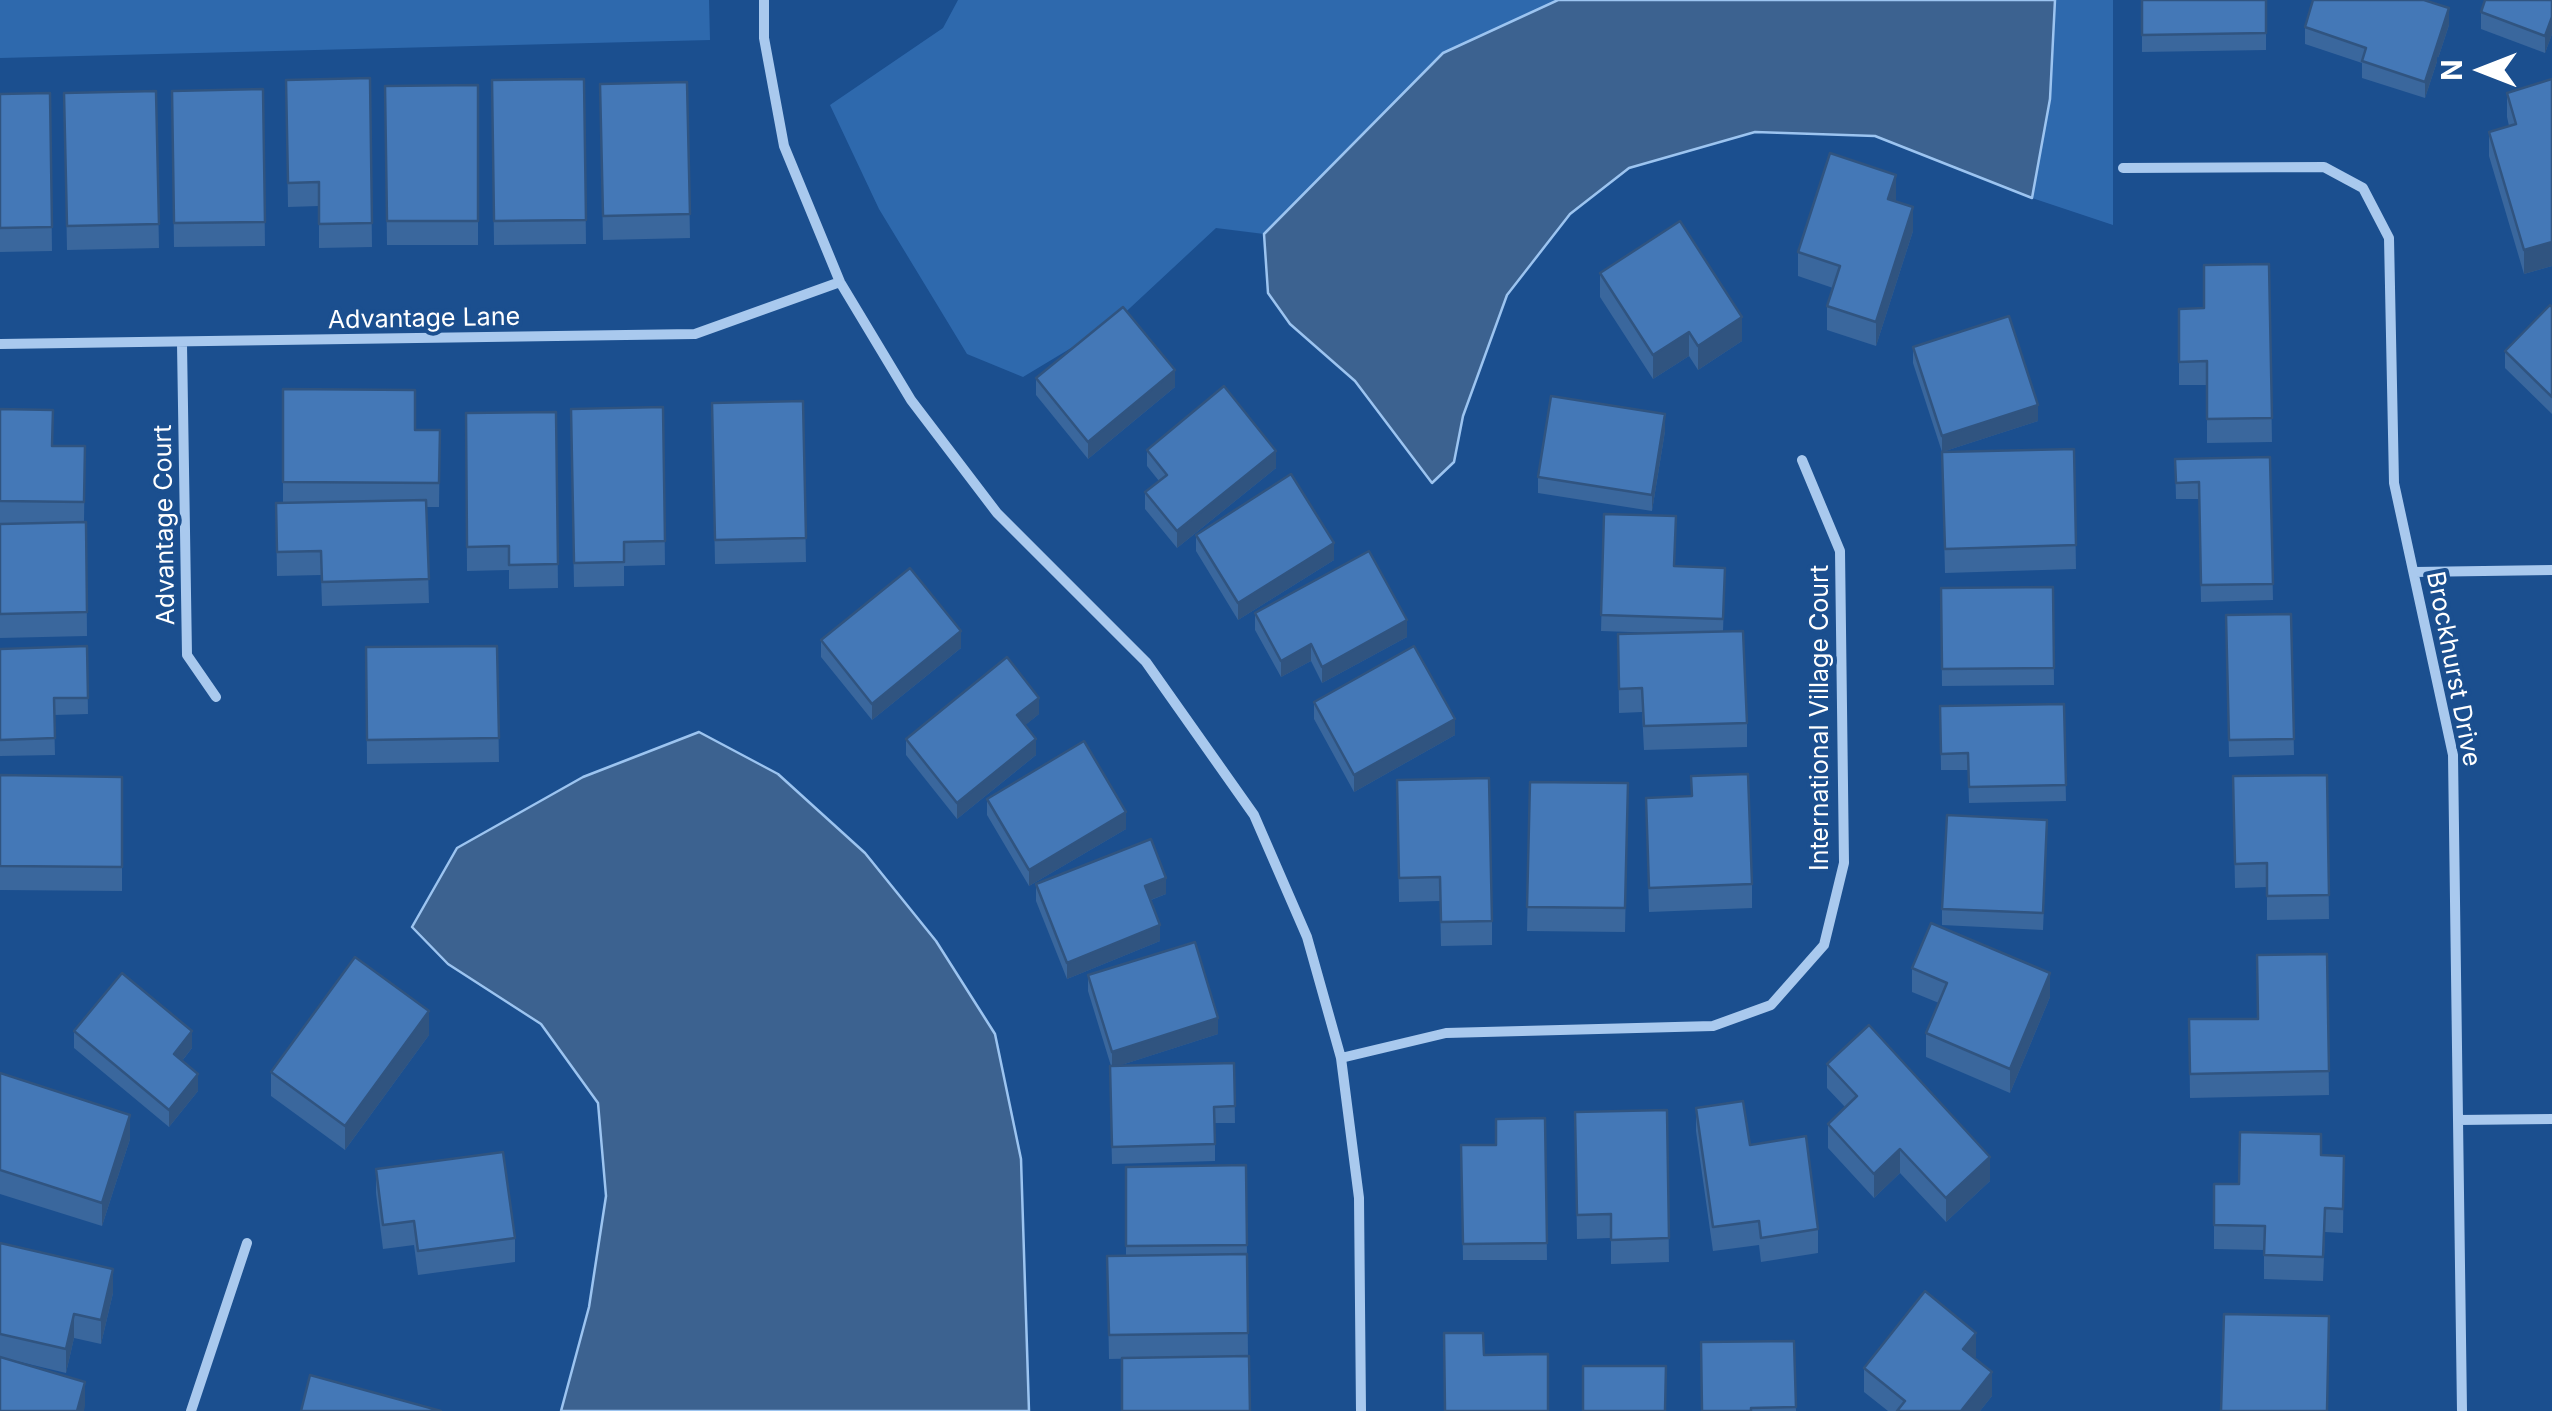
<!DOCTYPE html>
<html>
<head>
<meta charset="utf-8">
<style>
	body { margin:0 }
	#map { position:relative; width:2552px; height:1411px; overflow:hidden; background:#1b4f8f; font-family:Inter,sans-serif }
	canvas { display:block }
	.north { position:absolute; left:2432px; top:20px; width:100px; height:100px; -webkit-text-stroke:8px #1b4f8f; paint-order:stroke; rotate:270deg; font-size:28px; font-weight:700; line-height:40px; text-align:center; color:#fff }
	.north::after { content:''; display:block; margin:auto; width:35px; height:45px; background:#fff; clip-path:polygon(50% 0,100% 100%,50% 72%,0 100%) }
</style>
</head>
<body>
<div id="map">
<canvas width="2552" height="1411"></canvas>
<div class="north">N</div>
</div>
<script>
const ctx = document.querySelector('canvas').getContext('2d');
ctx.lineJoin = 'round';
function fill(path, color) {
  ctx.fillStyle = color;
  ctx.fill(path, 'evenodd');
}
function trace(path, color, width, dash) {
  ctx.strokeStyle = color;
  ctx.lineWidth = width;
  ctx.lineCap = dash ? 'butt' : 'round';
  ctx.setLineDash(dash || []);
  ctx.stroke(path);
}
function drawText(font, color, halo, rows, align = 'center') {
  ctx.font = font + ' Inter,sans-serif';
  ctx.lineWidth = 8;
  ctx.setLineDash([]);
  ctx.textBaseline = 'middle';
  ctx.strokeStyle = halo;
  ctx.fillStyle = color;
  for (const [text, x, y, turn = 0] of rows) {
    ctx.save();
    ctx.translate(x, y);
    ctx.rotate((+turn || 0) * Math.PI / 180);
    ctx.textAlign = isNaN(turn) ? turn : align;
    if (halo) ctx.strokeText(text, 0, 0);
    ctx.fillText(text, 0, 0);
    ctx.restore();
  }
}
const green = new Path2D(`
	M0,0H709L710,40L0,58Z
	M958,0H1558L1443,53L1264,234L1216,228L1116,321L1023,377L967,354L879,209L830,105L943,28Z
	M2055,0H2113V225L2032,198L2050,99Z`);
const water = new Path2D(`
	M1558,0H2055L2050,99L2032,198L1875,136L1755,132L1629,168L1570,214L1507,295L1463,416L1454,462L1432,483L1355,381L1290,324L1268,293L1264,234L1443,53Z
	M699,732L778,774L865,853L936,941L995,1034L1021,1159L1029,1411H561L589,1307L606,1196L598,1103L541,1024L448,964L412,927L457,848L583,777Z`);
const minor = new Path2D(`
	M764,0V38L784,146L840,282L911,400L997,513L1146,662L1254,815L1307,937L1341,1058L1359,1198L1361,1411
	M2123,168L2324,167L2363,188L2389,238L2394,483L2453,755L2462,1411
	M0,344L695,334L840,282
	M182,344L187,655L216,697
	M2415,572L2552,570
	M1341,1058L1446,1033L1713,1026L1771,1005L1824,945L1844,863L1840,551L1802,460
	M2458,1120L2552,1119
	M191,1411L247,1243`);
const wall = new Path2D(`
	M2142,0H2266V50L2142,52Z
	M2552,0V34L2545,53L2481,29V12Z
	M2449,25L2425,98L2362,78V63L2305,44V27Z
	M370,78L372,247L319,248V206L288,207L286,80Z
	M584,79L586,244L494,245L492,80Z
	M2552,79V266L2524,274L2489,156V132L2509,126L2507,117V93Z
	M687,82L690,238L603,240L600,84Z
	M478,85V245H387L385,86Z
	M263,89L265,246L174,247L172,91Z
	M156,91L159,248L67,250L64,93Z
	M50,93L52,251L0,252V94Z
	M1896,199L1895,201L1913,231L1876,346L1827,330V306L1833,288L1798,276V252Z
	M2269,264L2272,442L2207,443V385H2179V309L2204,308Z
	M1600,273L1742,341L1698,370L1689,356L1653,379L1600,297Z
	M2552,307V414L2505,368V351Z
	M1913,347L2038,421L1942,452L1913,363Z
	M1036,378L1175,387L1088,459L1036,395Z
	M283,389L415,430H440L439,507H426L429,603L322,606L321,575L277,576L276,503H283Z
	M803,401L806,562L715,564L712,403Z
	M663,407L665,565L624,566V586L574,587L571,409Z
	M0,409L53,446H85L84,522H86L87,636L0,638Z
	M556,412L558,588L509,589V570L467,571L466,413Z
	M1665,431L1652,511L1538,493V477Z
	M2074,449L2076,569L1945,573L1942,452Z
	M1147,450L1276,468L1177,548L1145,509V492L1159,481L1147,466Z
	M2270,457L2273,600L2201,602L2199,499H2176L2175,459Z
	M1604,514L1675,566L1725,568L1723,632L1747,723V747L1644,750L1642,712L1619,713L1618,634L1659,633L1601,631Z
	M1196,535L1334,560L1238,620L1196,551Z
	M2053,587L2054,685L1942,686L1941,588Z
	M1255,613L1407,637L1322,683L1311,661L1281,677L1255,630Z
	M2291,614L2294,755L2229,757L2226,615Z
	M821,640L961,648L872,720L821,657Z
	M87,646L88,714L54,715L55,755L0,756V649Z
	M497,646L499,762L367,764L366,647Z
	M1314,702L1455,735L1354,792L1314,719Z
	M2064,704L2066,801L1969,803L1968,770H1941L1940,706Z
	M1039,714L1025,725L1036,755L957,819L906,755V739Z
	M0,775L122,777V891L0,890Z
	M2327,775L2329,919L2267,920V887L2235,888L2233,776Z
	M1397,780L1492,921V945L1441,946L1440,901L1399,902Z
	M1530,782L1628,783L1625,932L1527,931Z
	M1646,798L1752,884V908L1649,912Z
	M987,799L1126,829L1029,886L987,815Z
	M2047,836L2043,930L1942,925V909Z
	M1036,884L1166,894L1151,900L1160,941L1067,979L1036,901Z
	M2327,954L2329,1095L2190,1098L2189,1019H2258Z
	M1912,968L2050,997L2010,1093L1926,1057V1033L1939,1003L1912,992Z
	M1088,975L1218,1034L1118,1066L1234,1063L1235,1123H1215V1161L1112,1164L1110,1083L1111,1066L1088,991Z
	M74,1031L192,1048L182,1061L198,1091L169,1127L74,1048Z
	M429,1035L345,1150L271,1096V1072Z
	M1827,1064L1990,1181L1946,1222L1900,1173L1874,1198L1828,1148V1124L1845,1107L1827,1088Z
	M0,1073L130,1139L102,1226L0,1194Z
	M1696,1108L1750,1145L1818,1229V1253L1761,1262L1759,1245L1713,1251L1696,1131Z
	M1667,1110L1669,1262L1611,1264V1238L1577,1239L1575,1112Z
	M1545,1118L1547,1260H1463L1461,1145H1496Z
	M2321,1155L2344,1156L2343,1233L2325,1232L2323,1281L2264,1279V1250L2214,1249V1184H2239Z
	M1246,1165L1248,1356L1109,1359L1107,1256H1126V1167Z
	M376,1169L515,1238V1262L418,1275L414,1245L383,1249L376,1193Z
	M0,1243L113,1293L101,1344L74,1338L66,1373L8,1359L85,1406L0,1411Z
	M1794,1341L1796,1411H1701Z
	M1976,1357L1974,1358L1992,1396L1980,1411H1888L1864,1392V1368Z`);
const shadedWall = new Path2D(`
	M2449,8V25L2425,98V82Z
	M2552,17V34L2545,53V36Z
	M1896,175V199L1888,223V199Z
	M1913,207V231L1876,346V322Z
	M2552,242V266L2524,274V250Z
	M1742,317V341L1698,370V346Z
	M1689,332V356L1653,379V355Z
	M1175,370V387L1088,459V442Z
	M2038,405V421L1942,452V436Z
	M1665,414V431L1652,511V495Z
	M1276,451V468L1177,548V531Z
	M1334,543V560L1238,620V603Z
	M1407,620V637L1322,683V667Z
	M961,631V648L872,720V704Z
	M1311,644V661L1281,677V661Z
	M1039,698V714L1017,732V715Z
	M1455,719V735L1354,792V775Z
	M1036,739V755L957,819V803Z
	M1126,812V829L1029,886V870Z
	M1166,878V894L1145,902V886Z
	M1160,925V941L1067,979V963Z
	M2050,973V997L2010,1093V1069Z
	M429,1011V1035L345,1150V1126Z
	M1218,1018V1034L1112,1068V1052Z
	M192,1031V1048L174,1071V1054Z
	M198,1074V1091L169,1127V1110Z
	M130,1115V1139L102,1226V1203Z
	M1900,1149V1173L1874,1198V1174Z
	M1990,1157V1181L1946,1222V1198Z
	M113,1269V1293L101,1344V1320Z
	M74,1314V1338L66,1373V1349Z
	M1976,1333V1357L1963,1373V1349Z
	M1992,1372V1396L1980,1411H1961Z
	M85,1382V1406L84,1411H77Z`);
const building = new Path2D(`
	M2142,0H2266V33L2142,35Z
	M2313,0H2424L2449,8L2425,82L2362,61L2366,48L2305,27Z
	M2485,0H2552V17L2545,36L2481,12Z
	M370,78L372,223L319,224V182L288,183L286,80Z
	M584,79L586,220L494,221L492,80Z
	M2552,79V242L2524,250L2489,132L2516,124L2507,93Z
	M687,82L690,214L603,216L600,84Z
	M478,85V221H387L385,86Z
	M263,89L265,222L174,223L172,91Z
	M156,91L159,224L67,226L64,93Z
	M50,93L52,227L0,228V94Z
	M1830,153L1896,175L1888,199L1913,207L1876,322L1827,306L1840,266L1798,252Z
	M1680,221L1742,317L1698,346L1689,332L1653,355L1600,273Z
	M2269,264L2272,418L2207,419V361L2179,362V309L2204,308V265Z
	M2550,305L2552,307V397L2505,351Z
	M1123,307L1175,370L1088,442L1036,378Z
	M2009,316L2038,405L1942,436L1913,347Z
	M1224,386L1276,451L1177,531L1145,492L1167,475L1147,450Z
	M283,389L415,390V430H440L439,483L283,482Z
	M1551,396L1665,414L1652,495L1538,477Z
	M803,401L806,538L715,540L712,403Z
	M663,407L665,541L624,542V562L574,563L571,409Z
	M0,409L53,410L52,446H85L84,502L0,501Z
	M556,412L558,564L509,565V546L467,547L466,413Z
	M2074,449L2076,545L1945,549L1942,452Z
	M2270,457L2273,584L2201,585L2199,482L2176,483L2175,459Z
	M1291,474L1334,543L1238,603L1196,535Z
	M426,500L429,579L322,582L321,551L277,552L276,503Z
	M1604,514L1676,516L1674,566L1725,568L1723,619L1601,615Z
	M86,522L87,612L0,614V524Z
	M1369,551L1407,620L1322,667L1311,644L1281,661L1255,613Z
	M910,568L961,631L872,704L821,640Z
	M2053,587L2054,668L1942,669L1941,588Z
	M2291,614L2294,739L2229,740L2226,615Z
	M1743,631L1747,723L1644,726L1642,688L1619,689L1618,634Z
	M87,646L88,698H54L55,738L0,740V649Z
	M497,646L499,738L367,740L366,647Z
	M1414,646L1455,719L1354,775L1314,702Z
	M1007,657L1039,698L1017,715L1036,739L957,803L906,739Z
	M2064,704L2066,785L1969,787L1968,753L1941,754L1940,706Z
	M1084,741L1126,812L1029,870L987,799Z
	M1748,774L1752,884L1649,888L1646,798L1692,796L1691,776Z
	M0,775L122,777V867L0,866Z
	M2327,775L2329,895L2267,896V863L2235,864L2233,776Z
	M1489,778L1492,921L1441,922L1440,877L1399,878L1397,780Z
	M1530,782L1628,783L1625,908L1527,907Z
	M1947,815L2047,820L2043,913L1942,909Z
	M1151,839L1166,878L1145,886L1160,925L1067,963L1036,884Z
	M1931,923L2050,973L2010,1069L1926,1033L1947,983L1912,968Z
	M1195,942L1218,1018L1112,1052L1088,975Z
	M2327,954L2329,1071L2190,1074L2189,1019H2258L2257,955Z
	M355,957L429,1011L345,1126L271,1072Z
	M122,973L192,1031L174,1054L198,1074L169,1110L74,1031Z
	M1869,1025L1990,1157L1946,1198L1900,1149L1874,1174L1828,1124L1857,1096L1827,1064Z
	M1234,1063L1235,1106L1214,1107L1215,1144L1112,1147L1110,1066Z
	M0,1073L130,1115L102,1203L0,1170Z
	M1743,1101L1750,1145L1806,1136L1818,1229L1761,1238L1759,1221L1713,1227L1696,1108Z
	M1667,1110L1669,1238L1611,1240V1214L1577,1215L1575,1112Z
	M1545,1118L1547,1243L1463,1244L1461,1145H1496V1119Z
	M2240,1132L2321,1134V1155L2344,1156L2343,1209L2325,1208L2323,1257L2264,1255L2265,1226L2214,1225V1184H2239Z
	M503,1152L515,1238L418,1251L414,1221L383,1225L376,1169Z
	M1246,1165L1247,1245L1126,1246V1167Z
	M0,1243L113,1269L101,1320L74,1314L66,1349L0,1334Z
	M1247,1254L1248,1333L1109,1335L1107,1256Z
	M1925,1291L1976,1333L1963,1349L1992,1372L1961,1411H1897L1905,1401L1864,1368Z
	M2224,1314L2329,1316L2327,1411H2221Z
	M1444,1333H1483L1484,1355L1548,1354V1411H1445Z
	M1794,1341L1796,1407L1751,1408V1411H1702L1701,1342Z
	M1249,1356L1250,1411H1122V1358Z
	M0,1357L85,1382L77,1411H0Z
	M1583,1366H1666L1665,1411H1583Z
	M310,1375L441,1411H301Z`);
const streetNames = [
	["Advantage Lane",424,319,-1],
	["Advantage Court",165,525,-91],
	["Brockhurst Drive",2453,669,79],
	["International Village Court",1820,718,-90]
];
fill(green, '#2e69ad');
fill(water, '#3c6290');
trace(water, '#9cc4f0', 2.5);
trace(minor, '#a9c9ee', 10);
fill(wall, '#3a679d');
fill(shadedWall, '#305480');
fill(building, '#4478b7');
trace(building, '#305480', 2.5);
drawText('25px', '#fff', '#1b4f8f', streetNames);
</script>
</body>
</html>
